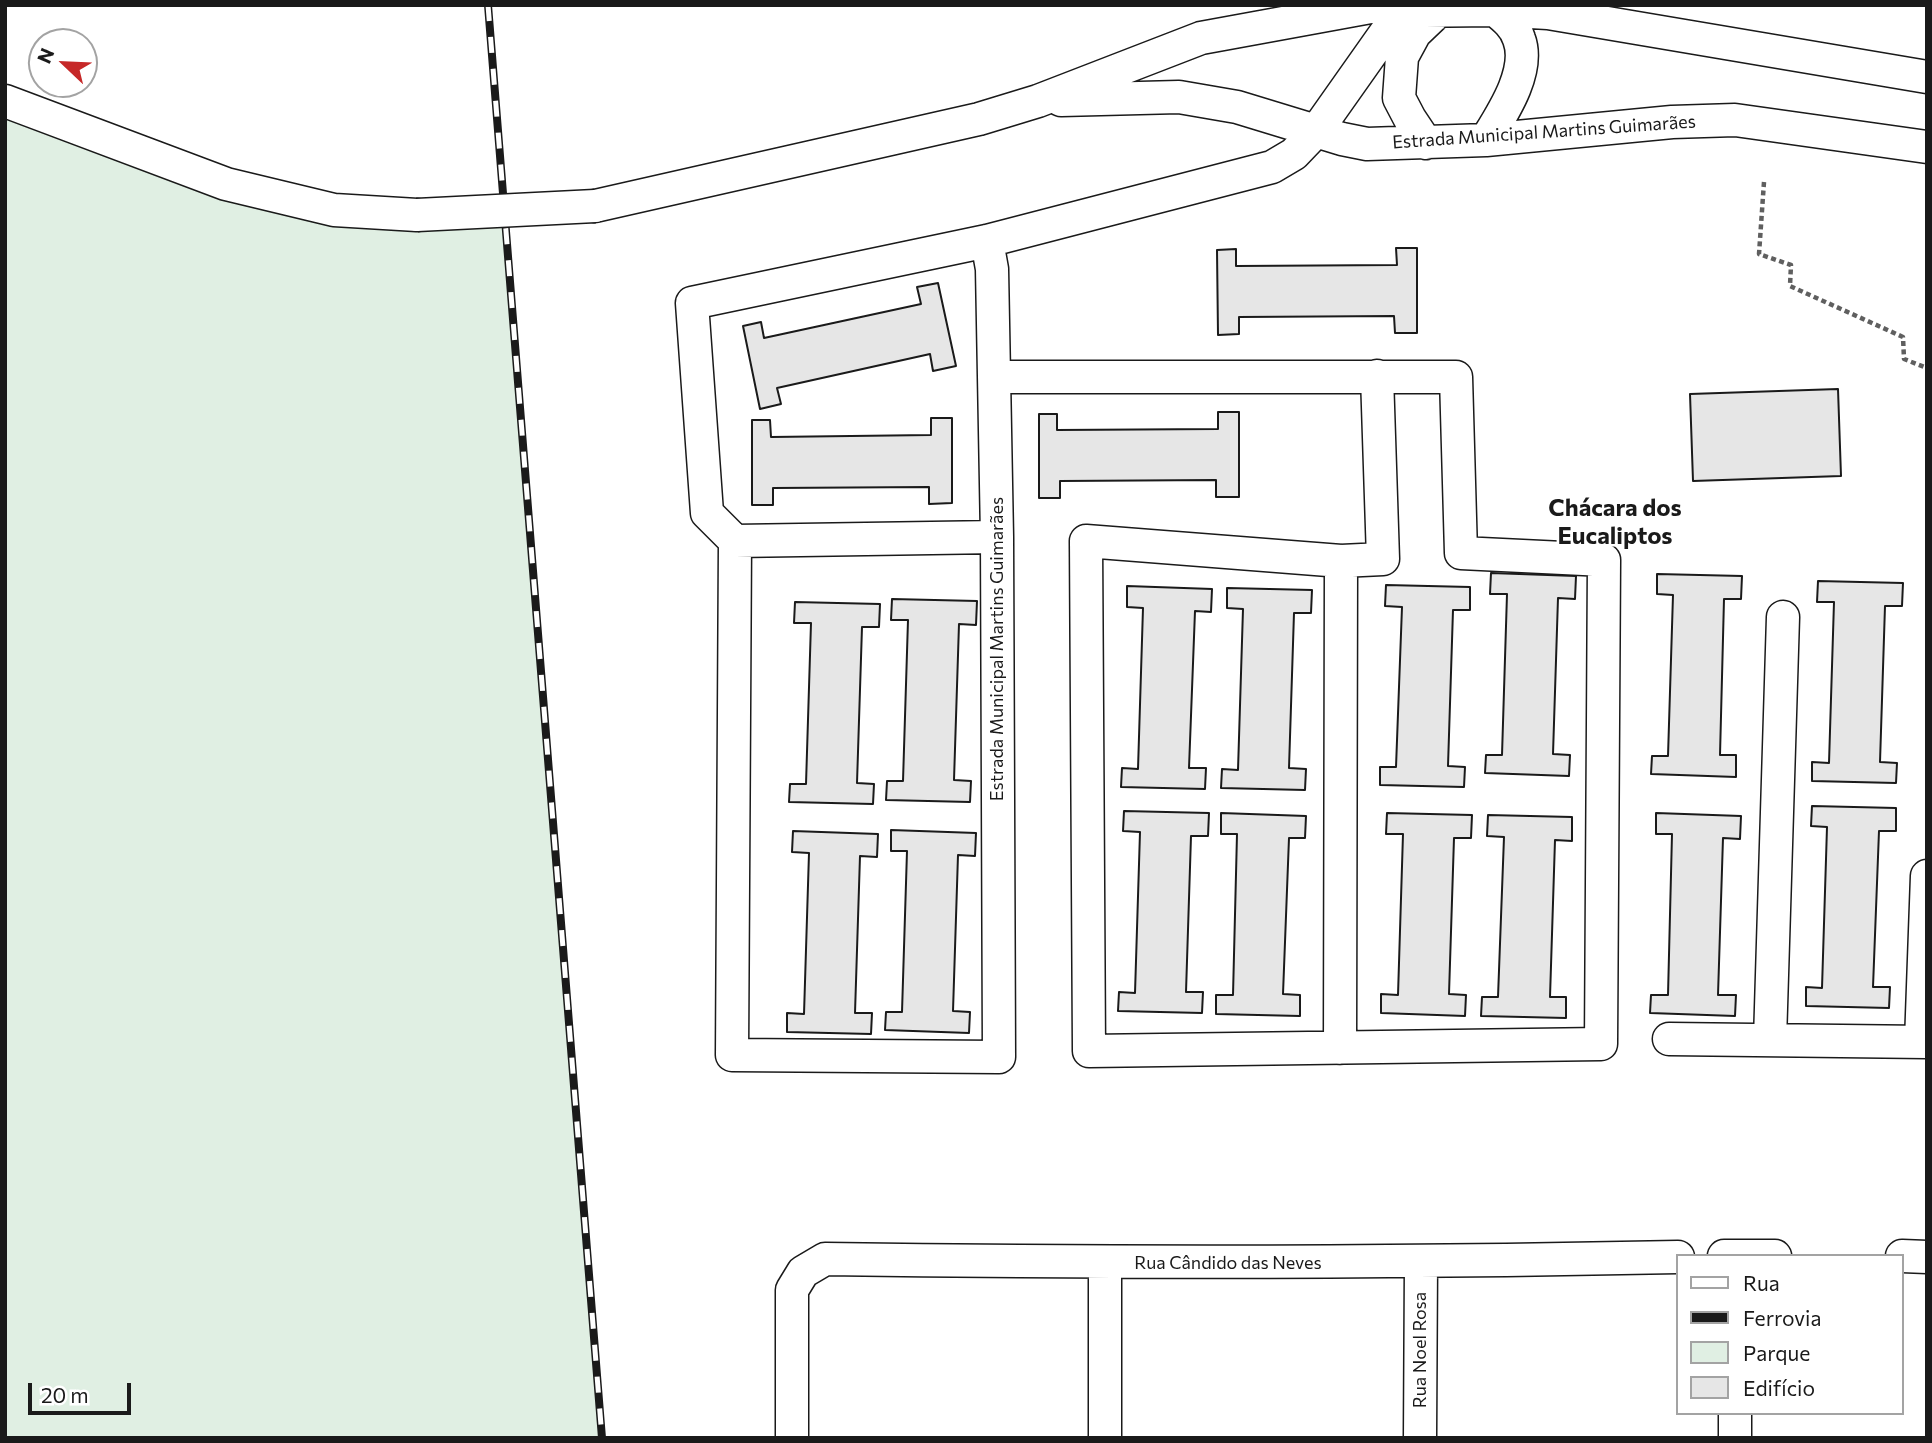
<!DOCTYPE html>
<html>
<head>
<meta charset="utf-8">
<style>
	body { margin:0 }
	#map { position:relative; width:1932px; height:1443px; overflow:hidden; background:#fff; font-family:Commissioner,sans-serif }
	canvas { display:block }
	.frame { position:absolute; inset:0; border:7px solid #1a1a1a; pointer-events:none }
	.legend { position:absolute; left:1676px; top:1254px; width:228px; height:161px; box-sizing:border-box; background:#fff; border:2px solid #a3a3a3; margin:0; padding:9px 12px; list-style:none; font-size:21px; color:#1a1a1a }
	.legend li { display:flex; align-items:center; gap:14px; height:35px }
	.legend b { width:35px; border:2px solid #a3a3a3 }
	.north { position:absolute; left:28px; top:28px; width:70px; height:70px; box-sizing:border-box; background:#fff; border:2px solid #a3a3a3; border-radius:50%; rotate:293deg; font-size:19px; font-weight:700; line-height:28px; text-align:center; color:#1a1a1a }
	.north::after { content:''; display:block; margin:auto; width:24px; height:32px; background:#c62828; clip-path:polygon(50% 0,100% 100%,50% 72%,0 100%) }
	.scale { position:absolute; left:28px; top:1383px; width:103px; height:32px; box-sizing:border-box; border:4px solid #1a1a1a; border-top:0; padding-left:9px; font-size:21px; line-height:24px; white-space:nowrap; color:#1a1a1a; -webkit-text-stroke:5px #fff; paint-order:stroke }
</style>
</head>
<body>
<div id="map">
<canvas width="1932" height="1443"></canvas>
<div class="frame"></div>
<ul class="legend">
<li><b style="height:9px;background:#fff"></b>Rua</li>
<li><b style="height:9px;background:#1a1a1a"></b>Ferrovia</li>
<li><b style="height:19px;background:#e0efe3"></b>Parque</li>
<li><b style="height:19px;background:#e6e6e6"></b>Edifício</li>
</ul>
<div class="north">N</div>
<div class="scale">20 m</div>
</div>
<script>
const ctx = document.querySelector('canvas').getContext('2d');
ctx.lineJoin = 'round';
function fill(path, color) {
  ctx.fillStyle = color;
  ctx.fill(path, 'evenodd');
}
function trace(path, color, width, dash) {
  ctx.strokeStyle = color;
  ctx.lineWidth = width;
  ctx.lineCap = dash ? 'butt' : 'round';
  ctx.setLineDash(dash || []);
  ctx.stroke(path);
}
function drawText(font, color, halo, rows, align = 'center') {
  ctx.font = font + ' Commissioner,sans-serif';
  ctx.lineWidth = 5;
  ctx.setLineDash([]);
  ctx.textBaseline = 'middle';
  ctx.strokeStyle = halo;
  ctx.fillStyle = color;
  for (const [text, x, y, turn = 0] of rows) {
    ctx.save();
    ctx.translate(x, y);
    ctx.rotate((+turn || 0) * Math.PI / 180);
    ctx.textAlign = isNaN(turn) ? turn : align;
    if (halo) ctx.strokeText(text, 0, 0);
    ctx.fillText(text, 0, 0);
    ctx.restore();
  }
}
const green = new Path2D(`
	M5,101L226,184L505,217L601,1438H5Z`);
const building = new Path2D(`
	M1396,248H1417V333H1395L1394,316L1239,317V334L1218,335L1217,250L1236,249V266L1397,265Z
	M938,283L956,366L933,371L930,354L777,388L781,404L760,409L743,326L761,322L764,338L921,304L917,287Z
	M1838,389L1841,476L1693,481L1690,394Z
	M1218,412H1239V497H1216V480L1060,481V498H1039V414H1057V430L1218,429Z
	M931,418H952V503L929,504V487L773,488V505H752V420H770L771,437L931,435Z
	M1491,573L1576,576L1575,599L1558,598L1553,754L1570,755L1569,776L1485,773L1486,755H1502L1507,594H1490Z
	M1657,574L1742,576L1741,599H1724L1720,755H1736V777L1651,774L1652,756H1668L1673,595L1657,594Z
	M1818,581L1903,583L1902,606H1885L1880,762L1897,763L1896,783L1812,781V762L1829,763L1834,602H1817Z
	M1386,585L1470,587V610H1453L1448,766L1465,767L1464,787L1380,785V767H1396L1402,607L1385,606Z
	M1127,586L1212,589L1211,612L1195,611L1189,768H1206L1205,789L1121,787L1122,768L1138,769L1143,608L1127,607Z
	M1227,588L1312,590L1311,613H1294L1289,768L1306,769L1305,790L1221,788L1222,769L1238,770L1243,609L1227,608Z
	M892,599L977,601L976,625L959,624L954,780L971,781L970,802L886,800L887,781H903L908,620H891Z
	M795,602L880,604L879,627H862L857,783L874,784L873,804L789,802L790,784H806L811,623H794Z
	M1812,806L1896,808V831H1879L1873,987H1890L1889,1008L1806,1006V987L1822,988L1827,827L1811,826Z
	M1124,811L1209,813L1208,836H1191L1186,992H1203L1202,1013L1118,1011L1119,992L1135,993L1140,832L1123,831Z
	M1221,813L1306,816L1305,838H1289L1283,994L1300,995V1016L1216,1014V995H1233L1237,834H1221Z
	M1387,813L1472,815L1471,838H1454L1449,994L1466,995L1465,1016L1381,1013V994L1398,995L1403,834H1386Z
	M1656,813L1741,816L1740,839L1723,838L1718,995H1736L1735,1016L1650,1013L1651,995H1668L1672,834H1656Z
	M1488,815L1572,817V841L1555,840L1550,997H1566V1018L1481,1016L1482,997H1498L1504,837L1487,836Z
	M891,830L976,833L975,856L958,855L953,1011L970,1012L969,1033L885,1030L886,1012H902L907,851H891Z
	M793,831L878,834L877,857L860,856L855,1013H872L871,1034L787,1032V1013L804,1014L809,853L792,852Z`);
const path = new Path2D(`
	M1764,182L1759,254L1791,265L1790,286L1903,337L1904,359L1927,368`);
const minor = new Path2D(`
	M1061,100L1179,97L1237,107L1342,139L1367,144L1486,140L1672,122L1735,120L1927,147
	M5,101L226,184L334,210L417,215
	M1486,140C1502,114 1531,71 1519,39C1515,26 1505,18 1495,10
	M1426,143L1410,119L1399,98L1402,57L1415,33L1437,12
	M595,206L979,119L1038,101L1201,38L1376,6L1401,11L1495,10L1548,13L1927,77
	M987,241L992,269L997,537L999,1057L732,1055L735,541L707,513L692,303L987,241L1272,167L1294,154L1317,130L1401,11
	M994,377H1456L1461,553L1604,560L1601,1044L1089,1051L1086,541L1341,561L1383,559L1377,376
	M735,541L997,537
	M1669,1039L1927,1042
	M1770,1040L1783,617
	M1921,1042L1927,876
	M1340,1048L1341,561
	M1724,1256H1775
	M1902,1256L1927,1257
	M1735,1413V1438
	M792,1438V1290L803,1272L825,1259C1110,1263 1394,1263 1678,1257
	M1105,1438V1263
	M1420,1438L1421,1262`);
const rail = new Path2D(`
	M488,5L602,1438`);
const minorBridge = new Path2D(`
	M417,215L595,206`);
const streetNames = [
	["Estrada Municipal Martins Guimarães",1544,132,-4],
	["Estrada Municipal Martins Guimarães",997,649,-90],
	["Rua Cândido das Neves",1228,1263],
	["Rua Noel Rosa",1420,1350,-90]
];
const districtNames = [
	["Chácara dos",1615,508],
	["Eucaliptos",1615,536]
];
fill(green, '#e0efe3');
trace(green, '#6a6a6a', 2);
fill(building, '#e6e6e6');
trace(building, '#1a1a1a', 2);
trace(minor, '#1a1a1a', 35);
trace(path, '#5f5f5f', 4.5, [5, 3.5]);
trace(minor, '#fff', 32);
trace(rail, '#1a1a1a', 8);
trace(rail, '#fff', 5, [16]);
trace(minorBridge, '#1a1a1a', 35, []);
trace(minorBridge, '#fff', 32);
drawText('18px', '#1a1a1a', '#fff', streetNames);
drawText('bold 24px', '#1a1a1a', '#fff', districtNames);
</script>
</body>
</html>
